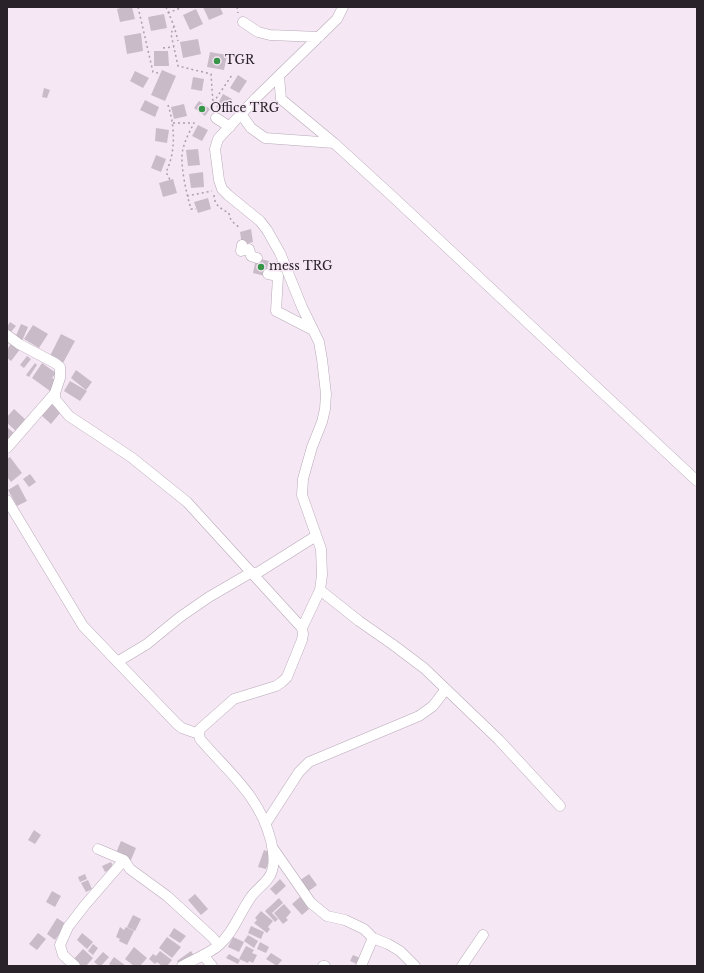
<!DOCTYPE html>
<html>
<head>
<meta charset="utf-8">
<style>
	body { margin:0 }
	#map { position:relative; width:704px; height:973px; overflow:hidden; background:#f6e7f5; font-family:"Libre Baskerville",serif }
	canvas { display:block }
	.frame { position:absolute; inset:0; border:8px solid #292329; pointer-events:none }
</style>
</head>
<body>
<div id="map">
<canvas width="704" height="973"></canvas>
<div class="frame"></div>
</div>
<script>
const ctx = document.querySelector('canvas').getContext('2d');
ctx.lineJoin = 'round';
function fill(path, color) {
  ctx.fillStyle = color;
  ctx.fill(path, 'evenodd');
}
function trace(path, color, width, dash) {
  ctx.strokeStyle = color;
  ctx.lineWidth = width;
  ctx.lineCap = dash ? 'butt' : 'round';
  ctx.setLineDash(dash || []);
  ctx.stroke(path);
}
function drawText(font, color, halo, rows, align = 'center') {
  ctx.font = font + ' "Libre Baskerville",serif';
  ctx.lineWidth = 3;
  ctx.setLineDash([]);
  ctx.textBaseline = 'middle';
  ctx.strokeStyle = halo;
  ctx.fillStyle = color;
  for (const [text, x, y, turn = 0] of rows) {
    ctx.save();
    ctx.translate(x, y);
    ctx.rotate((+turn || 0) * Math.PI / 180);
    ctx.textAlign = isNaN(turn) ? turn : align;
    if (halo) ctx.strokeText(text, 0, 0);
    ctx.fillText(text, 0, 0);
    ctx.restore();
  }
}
const building = new Path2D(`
	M124,7H132L135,19L120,22L117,9Z
	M203,7H220L223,14L209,20Z
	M196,9L203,24L190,30L183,15Z
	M164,14L167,28L151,31L148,17Z
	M141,33L143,51L127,54L124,36Z
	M198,39L201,54L183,58L180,42Z
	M154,51H168L169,66H154Z
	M210,52L227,55L224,70L207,67Z
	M162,70L176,76L165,101L151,95Z
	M135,71L149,78L143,88L130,81Z
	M238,75L247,81L239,93L230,88Z
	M193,77L204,79L202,91L191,89Z
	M44,88L50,90L47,98L42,97Z
	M223,94L232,99L226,112L216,107Z
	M145,100L159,107L155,117L140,110Z
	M199,101L210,109L205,116L194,108Z
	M184,104L187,116L174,119L171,107Z
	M198,125L208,130L202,141L192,136Z
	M156,128L169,130L167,143L155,141Z
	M198,149L200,165L188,166L186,150Z
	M156,155L166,159L161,172L151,168Z
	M203,172L204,187L191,188L189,174Z
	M173,179L177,193L163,197L159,183Z
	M208,198L211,209L198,213L194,202Z
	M251,229L253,242L242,245L240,232Z
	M256,258L269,261L265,276L253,273Z
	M10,322L16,326L10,333L7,331V327Z
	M21,324L28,327L22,341L15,338Z
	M33,325L48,334L39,348L24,339Z
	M61,334L75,341L63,363L50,356Z
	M12,342L21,348L11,361L7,358V350Z
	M27,356L31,359L24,368L20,365Z
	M35,363L37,365L29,377L26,375Z
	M42,363L56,373L52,378L57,381L50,391L32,378Z
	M76,370L92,382L86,390L71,378Z
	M70,381L87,391L80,401L64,391Z
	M50,403L61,412L51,424L41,415Z
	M14,409L27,421L17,432L7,423V417Z
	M7,427L15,434L7,444Z
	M10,457L22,473L11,482L7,477V459Z
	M30,474L36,482L29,487L23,479Z
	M18,484L27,501L17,506L8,490Z
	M34,830L41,835L35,844L28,840Z
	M121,841L136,848L131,860L116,853Z
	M264,850L272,853L266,869L258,867Z
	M111,862L114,868L105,872L102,866Z
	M85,874L87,879L80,882L78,877Z
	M309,874L317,885L306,893L299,881Z
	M280,879L286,886L276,895L270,889Z
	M88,880L92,889L86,892L81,883Z
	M52,891L61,896L55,907L46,902Z
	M195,894L208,909L201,915L188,900Z
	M300,897L309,909L302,915L292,904Z
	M279,898L283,903L272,913L278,919L275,922L265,911Z
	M284,904L291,912L286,918L288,920L283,924L274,913Z
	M261,911L273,921L268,927L270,929L267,933L254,923L257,920L255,918Z
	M133,915L141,919L135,931L127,927Z
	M57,918L66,924L55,940L47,934Z
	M251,926L264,932L261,939L248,933Z
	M120,927L124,930L126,927L134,931L127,945L119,941L120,939L116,937Z
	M174,928L186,936L180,943L169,936Z
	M38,933L46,939L37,950L29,944Z
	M82,933L93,942L87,949L77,940Z
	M248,935L258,941L254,948L244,941Z
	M167,937L181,947L172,958L159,948Z
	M233,937L244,942L239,952L228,947Z
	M260,942L269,947L266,953L257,949Z
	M93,944L98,948L93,955L88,951Z
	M246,946L254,950L252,953L257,955L253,963L249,961L248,963L239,959Z
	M134,947L147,958L140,966H134L125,959Z
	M83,949L93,958L86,966H78L72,961Z
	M160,951L172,960L167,966H162L157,962L155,964L149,959L153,954L156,956Z
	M191,951L194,956L180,966L177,961Z
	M103,952L109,957L101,966H99L94,962Z
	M271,953L282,960L277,966L266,959Z
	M229,954L240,960L238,964L226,958Z
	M353,955L360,958L357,964L350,961Z
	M114,957L126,966H112L109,964Z`);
const path = new Path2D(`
	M138,7L153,72L158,73
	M166,7L174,26L178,41
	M237,7L238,13
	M168,13L183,7
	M174,26L171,34L178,66L211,74L213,103L232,75
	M163,48L174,47
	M168,105C175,126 176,152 166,172L170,180
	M173,123H194C190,131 185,140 183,149C179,162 187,196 191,209H196
	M214,195C214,205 221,209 229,213C229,220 235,224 240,228
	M187,196L212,191`);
const street = new Path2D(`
	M243,22L258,32L270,35L319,37
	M279,76L281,99L334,143L392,196L697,481
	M241,114L251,128L265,138L334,143
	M216,118L230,127
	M242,245L241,251L249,249L251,256L257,258
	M268,274L278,276L276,311L313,330
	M7,335L19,344L55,363L60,367V378L55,393V399L69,416L131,457L187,502L302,628L303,634L302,640L287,677L282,682L276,686L234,699L200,729L199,734L200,739C229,773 260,796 271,841C273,850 275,862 272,871C269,882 257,888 251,897C240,912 234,932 219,945C209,954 194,959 182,966
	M7,448L55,393
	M7,500L83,626L177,724L182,728L199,734
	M254,575L316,536
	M320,590L359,621L392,644L424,668L499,740L560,806
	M302,628L320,590L322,575L321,549L302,495L303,479L312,447L322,422L325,409L326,394L322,359L319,342L302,307L280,253L267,230L260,221L228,195L222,189L219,180L215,149L218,139L256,98L337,19L343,7
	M117,662L147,644L180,617L209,597L252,572
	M266,823L299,772L309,762L419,716L433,706L446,689
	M272,847L311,903L327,916L345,920L364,929L373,938L388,944L400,951L415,966
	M98,849L124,860L130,869L167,896L212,937L219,945
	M203,955L212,966
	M75,966L63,955L60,945L68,927L85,905L124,860
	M323,966H325
	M361,966L373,938
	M462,966L483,935`);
const markers = [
	[217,61,4,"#369548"],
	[202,109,4,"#369548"],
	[261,267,4,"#369548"]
];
const poiNames = [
	["TGR",225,61],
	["Office TRG",210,109],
	["mess TRG",269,267]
];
fill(building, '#cabbc9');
trace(street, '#b7a9b7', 11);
trace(path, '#ab9faa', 1.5, [2, 3]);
trace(street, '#fff', 10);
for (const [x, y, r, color] of markers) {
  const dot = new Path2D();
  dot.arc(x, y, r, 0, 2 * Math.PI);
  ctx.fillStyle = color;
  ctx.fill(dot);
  trace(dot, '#f6e7f5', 1.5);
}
drawText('12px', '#292329', '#f6e7f5', poiNames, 'left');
</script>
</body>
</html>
